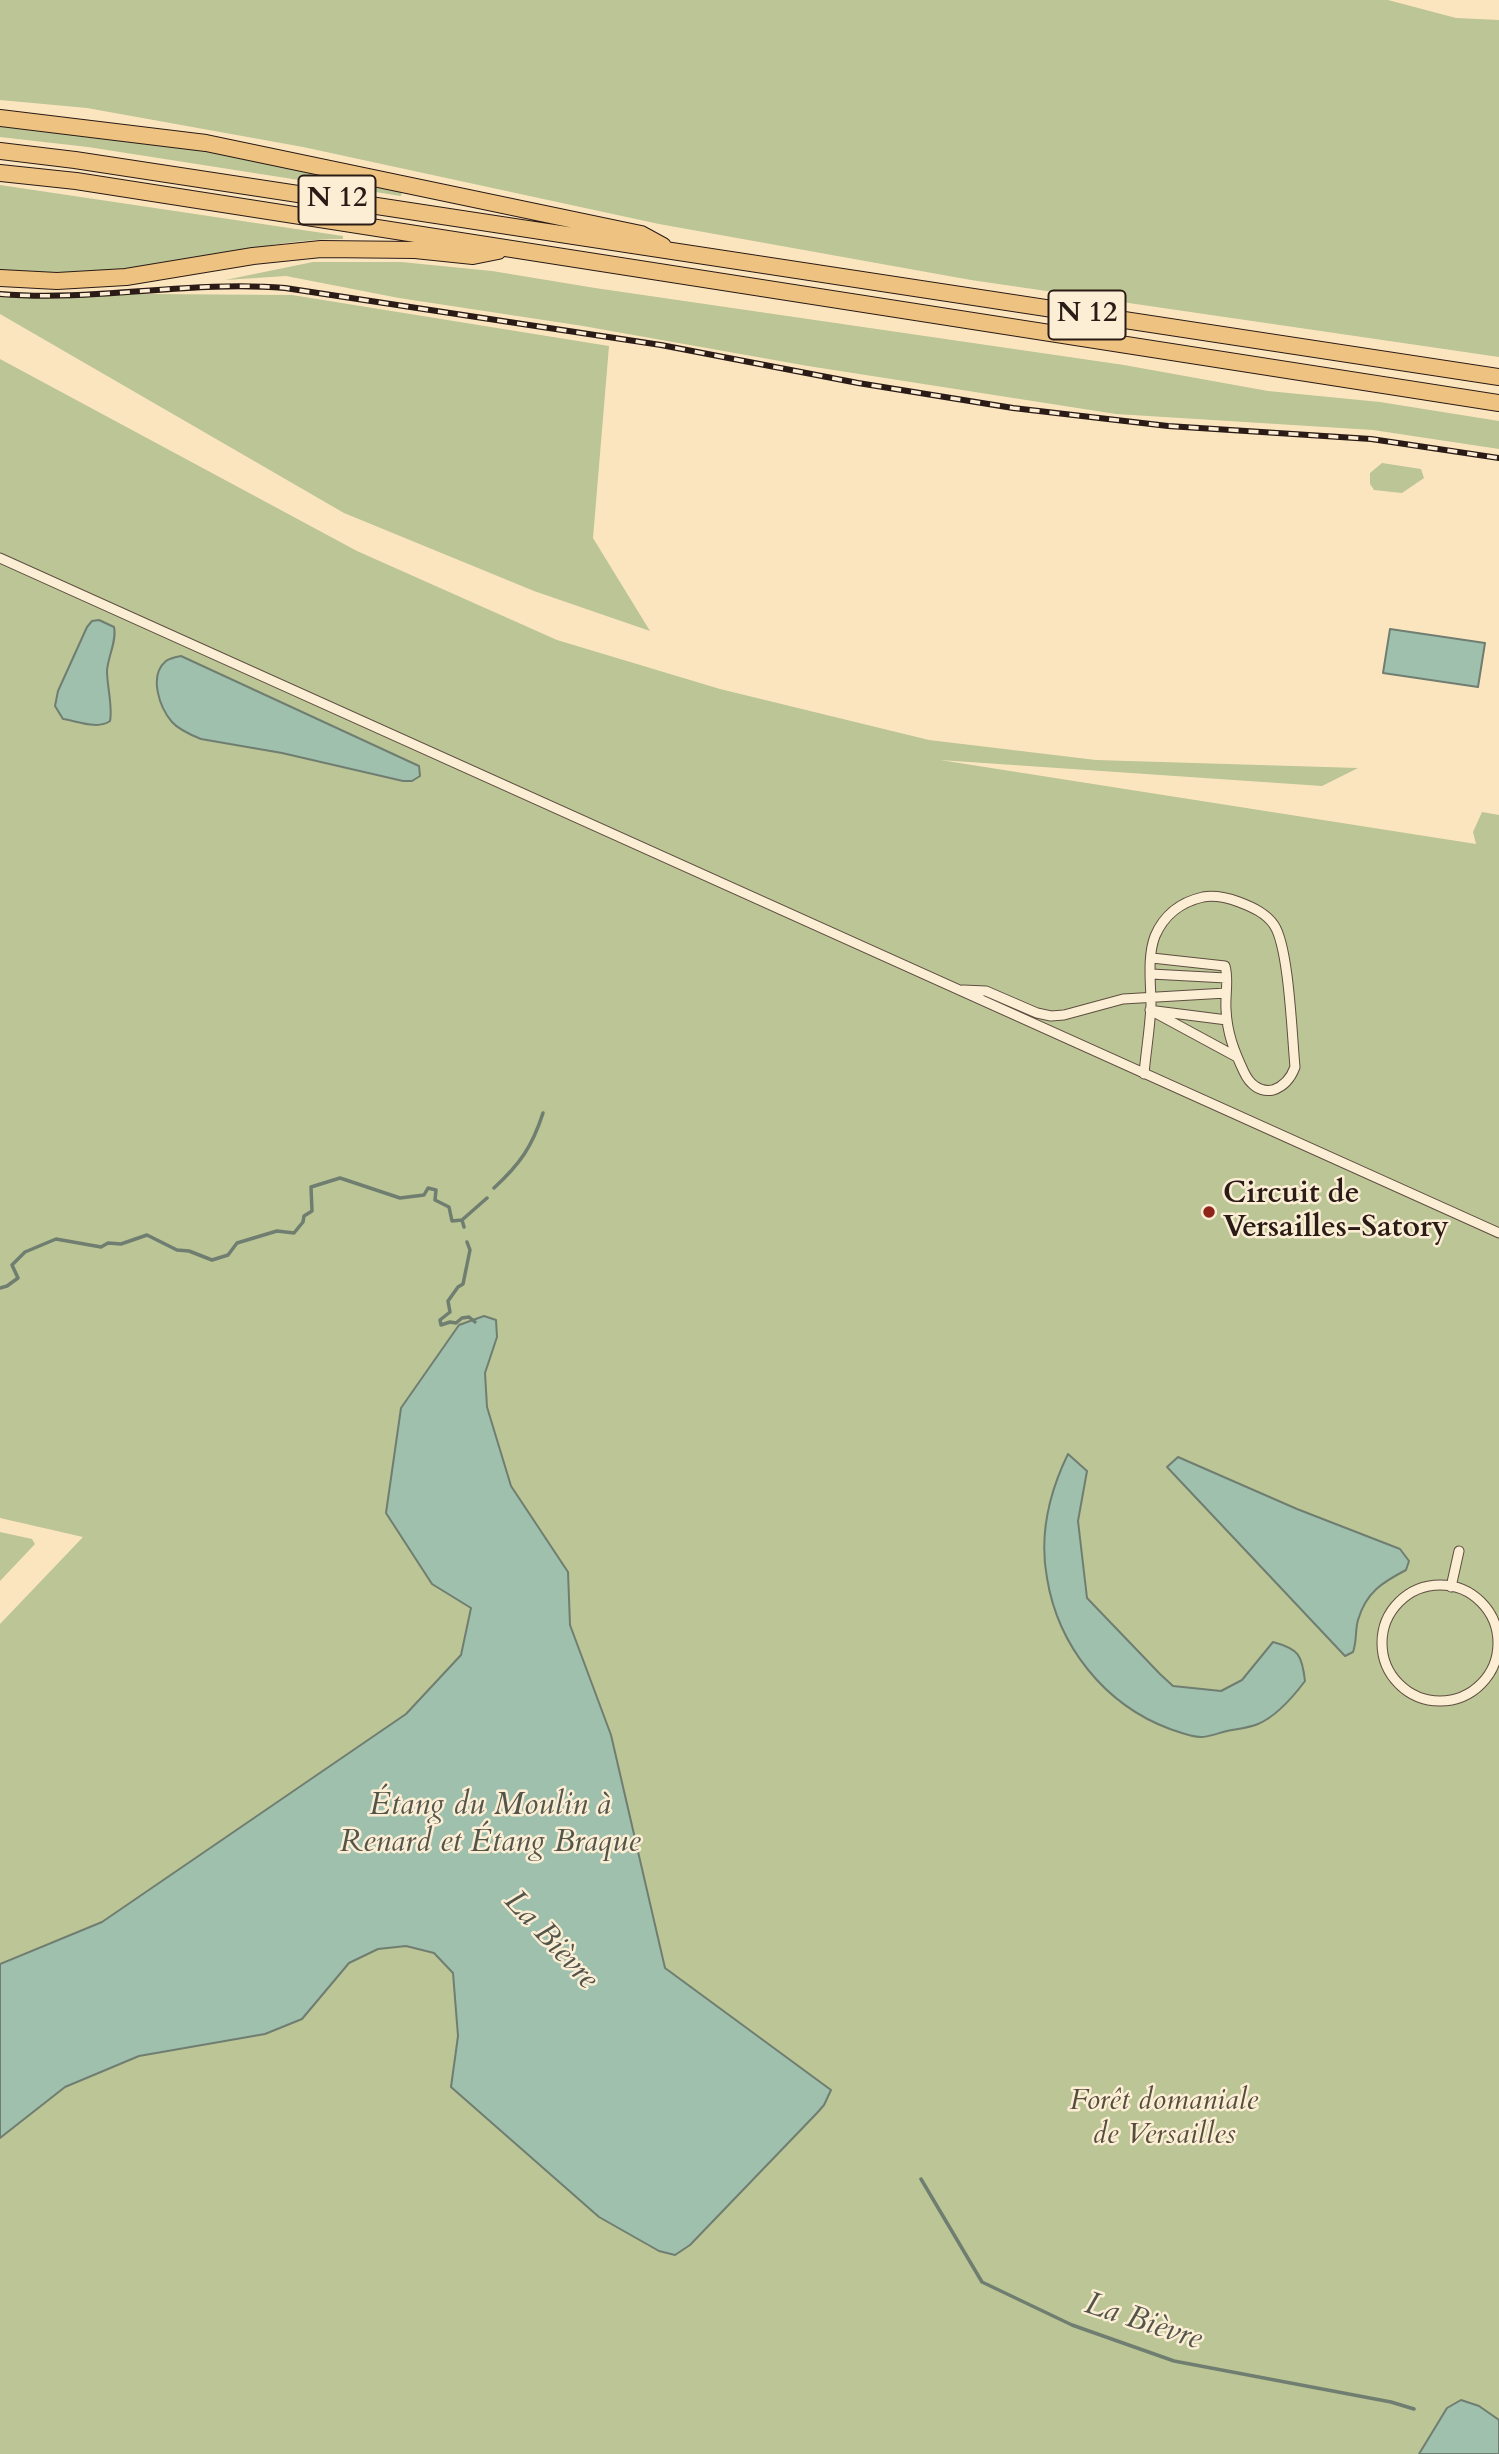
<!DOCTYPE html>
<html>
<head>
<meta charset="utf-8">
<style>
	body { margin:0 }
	canvas { display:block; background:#fbe5bf }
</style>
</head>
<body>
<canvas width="1499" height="2454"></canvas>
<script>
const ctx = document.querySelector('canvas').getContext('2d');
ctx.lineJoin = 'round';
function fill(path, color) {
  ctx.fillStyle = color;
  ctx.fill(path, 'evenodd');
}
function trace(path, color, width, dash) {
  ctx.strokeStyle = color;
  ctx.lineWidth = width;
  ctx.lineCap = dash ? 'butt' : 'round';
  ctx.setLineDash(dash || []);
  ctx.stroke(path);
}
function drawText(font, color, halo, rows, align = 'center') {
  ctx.font = font + ' Cardo,serif';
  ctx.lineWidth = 5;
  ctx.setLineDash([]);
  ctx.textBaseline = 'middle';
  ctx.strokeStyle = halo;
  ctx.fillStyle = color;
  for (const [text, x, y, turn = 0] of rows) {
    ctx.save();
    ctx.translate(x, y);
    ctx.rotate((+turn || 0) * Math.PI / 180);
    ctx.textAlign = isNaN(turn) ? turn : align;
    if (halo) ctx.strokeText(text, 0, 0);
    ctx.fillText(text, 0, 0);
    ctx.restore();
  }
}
const green = new Path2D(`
	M0,0H1388L1456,18L1499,20V357L971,280L659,224L303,147L87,108L0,100Z
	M0,125L182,147L402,190L401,196L88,147L0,137Z
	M0,185L343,236V239C268,239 198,263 124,270C83,275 41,273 0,271Z
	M313,262H401L492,271L595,288L1124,365L1268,391L1380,402L1499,421V449L1373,430L1116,414L808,366L583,326L399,298L286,276L225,280Z
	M0,293L292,295L609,346L593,538L650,631L534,591L344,513L0,314Z
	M0,359L357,551L557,640L720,689L929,740L1096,760L1358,768L1322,786L940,760L1476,844L1473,832L1482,812L1499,815V2420L1479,2406L1447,2408L1419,2454H0V2138L65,2087L139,2056L265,2034L301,2019L349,1963L378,1949L406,1946L434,1953L453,1972L458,2036L451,2087L648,2246L675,2255L831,2090L665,1968L611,1735L570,1624L568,1572L511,1486L487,1407L485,1373L497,1337L495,1320L432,1584L471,1608L461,1655L406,1714L102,1922L0,1964V1624L83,1537L0,1518ZM1087,1472L1078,1521L1087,1598L1160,1674L1173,1686L1221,1691L1242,1680L1273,1642C1299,1650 1302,1655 1305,1682L1276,1712L1163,1726L1131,1709L1090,1673L1061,1627L1046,1576L1044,1542L1048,1507Z
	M1382,463L1421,469L1424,478L1402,493L1374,490L1370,484V473Z
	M0,1532L32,1539L35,1544L0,1581Z`);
const water = new Path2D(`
	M99,620L114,627C117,641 108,656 107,671C107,686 113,708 110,721C98,730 77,721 63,719L55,706L58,691L87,627L92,621Z
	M1390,629L1485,643L1478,687L1383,673Z
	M181,656L419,766L420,776L412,781H403L282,753L201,739C191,735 179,730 172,722C160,708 148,676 166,661C170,658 176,657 181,656Z
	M484,1316L496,1320L497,1337L485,1373L487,1407L511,1486L568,1572L570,1625L611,1735L665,1968L831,2090L824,2105L817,2113L690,2245L675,2255L659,2251L599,2217L451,2087L458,2036L453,1973L434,1953L406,1946L378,1949L349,1963L302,2019L265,2034L139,2056L65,2087L0,2138V1964L102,1922L406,1714L461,1655L471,1608L432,1584L386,1513L401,1408L459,1325Z
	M1068,1454L1087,1471L1078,1521L1087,1598L1160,1674L1173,1686L1221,1691L1242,1680L1273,1642C1299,1649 1302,1655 1305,1681C1293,1697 1277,1716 1258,1724C1248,1728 1237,1729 1227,1731C1218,1733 1209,1737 1201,1737C1191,1737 1179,1732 1170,1729C1105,1705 1058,1646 1047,1578C1039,1535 1049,1493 1068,1454Z
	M1178,1457L1297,1509L1400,1549L1409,1561L1406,1570C1383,1582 1366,1592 1358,1620C1355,1630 1357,1641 1353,1652L1345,1656L1167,1467Z
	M1461,2400L1479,2406L1499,2420V2454H1419L1447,2408Z`);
const stream = new Path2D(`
	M494,1188C520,1164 532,1147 543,1113
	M462,1220L487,1198
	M467,1242L470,1250L463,1284L458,1287L448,1301L450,1312L440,1320L441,1325L450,1322L456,1323L462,1318L469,1317L475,1322
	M0,1288L7,1286L18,1278L12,1265L25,1252L56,1239L101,1247L108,1243L121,1244L147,1235L177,1250L189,1251L212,1260L228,1255L237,1243L277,1231L294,1233L303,1222L304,1216L312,1211L311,1187L340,1178L400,1198L424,1195L428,1188L436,1190L435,1200L449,1207L452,1221L462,1220L464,1227
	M921,2179L982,2282L1072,2325L1174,2361L1391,2402L1414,2409`);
const street = new Path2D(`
	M0,558L1499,1233
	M1151,974L1226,978
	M963,990L986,991L1037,1013L1051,1016L1064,1015L1123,999L1226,993
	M1150,1010L1235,1056
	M1156,1011L1227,1020
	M1144,1074C1146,1051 1150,1028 1151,1005C1151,984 1147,957 1155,936C1164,915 1181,902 1203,897C1215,895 1228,898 1239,902C1252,907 1266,913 1274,925C1289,947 1292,1036 1295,1067C1291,1078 1285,1086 1273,1090C1259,1093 1249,1083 1244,1072C1234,1051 1227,1033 1226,1009C1225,996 1229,979 1225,966L1152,958
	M1382 1643a58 58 0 1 1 116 0a58 58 0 1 1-116 0Z
	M1451,1587L1459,1551`);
const highway = new Path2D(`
	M0,118L206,143L641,234L663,246
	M0,151L75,160L1499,377
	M0,173L76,181L1499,403
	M0,278L57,281L126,277L253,256L321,249L415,250L473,256L498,251`);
const rail = new Path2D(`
	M0,294C95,302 190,280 285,288L661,345L858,383L1013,408L1168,426L1371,439L1499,458`);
const markers = [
	[1209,1212,7,"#8f2418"]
];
const shields = [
	[337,200,77],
	[1087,315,77]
];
const shieldNames = [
	["N 12",337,200],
	["N 12",1087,315]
];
const poiNames = [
	["Circuit de",1223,1195],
	["Versailles-Satory",1223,1229]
];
const parkNames = [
	["Forêt domaniale",1164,2102],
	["de Versailles",1164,2136]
];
const waterNames = [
	["Étang du Moulin à",490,1807],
	["Renard et Étang Braque",490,1844],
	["La Bièvre",550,1941,47],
	["La Bièvre",1143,2323,18]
];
fill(green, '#bbc595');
fill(water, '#9fc0ad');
trace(water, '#707e71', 2);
trace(stream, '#707e71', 3.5);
trace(street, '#5e4e40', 11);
trace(highway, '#2a1b16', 18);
trace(street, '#fceed5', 9);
trace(highway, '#eec280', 16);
trace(rail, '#2a1b16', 6);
trace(rail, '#fceed5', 3.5, [10]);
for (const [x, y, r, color] of markers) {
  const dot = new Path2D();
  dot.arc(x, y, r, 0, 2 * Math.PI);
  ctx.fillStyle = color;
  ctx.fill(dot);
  trace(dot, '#fceed5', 2.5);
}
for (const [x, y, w] of shields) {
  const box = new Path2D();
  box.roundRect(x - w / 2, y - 24.5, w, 49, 5);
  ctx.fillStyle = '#fceed5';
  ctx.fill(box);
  trace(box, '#2a1b16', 2);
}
drawText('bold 28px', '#2a1b16', null, shieldNames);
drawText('bold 30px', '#2a1b16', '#fceed5', poiNames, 'left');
drawText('italic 30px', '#564e3c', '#fceed5', parkNames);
drawText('italic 32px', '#53554b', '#fceed5', waterNames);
</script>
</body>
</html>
